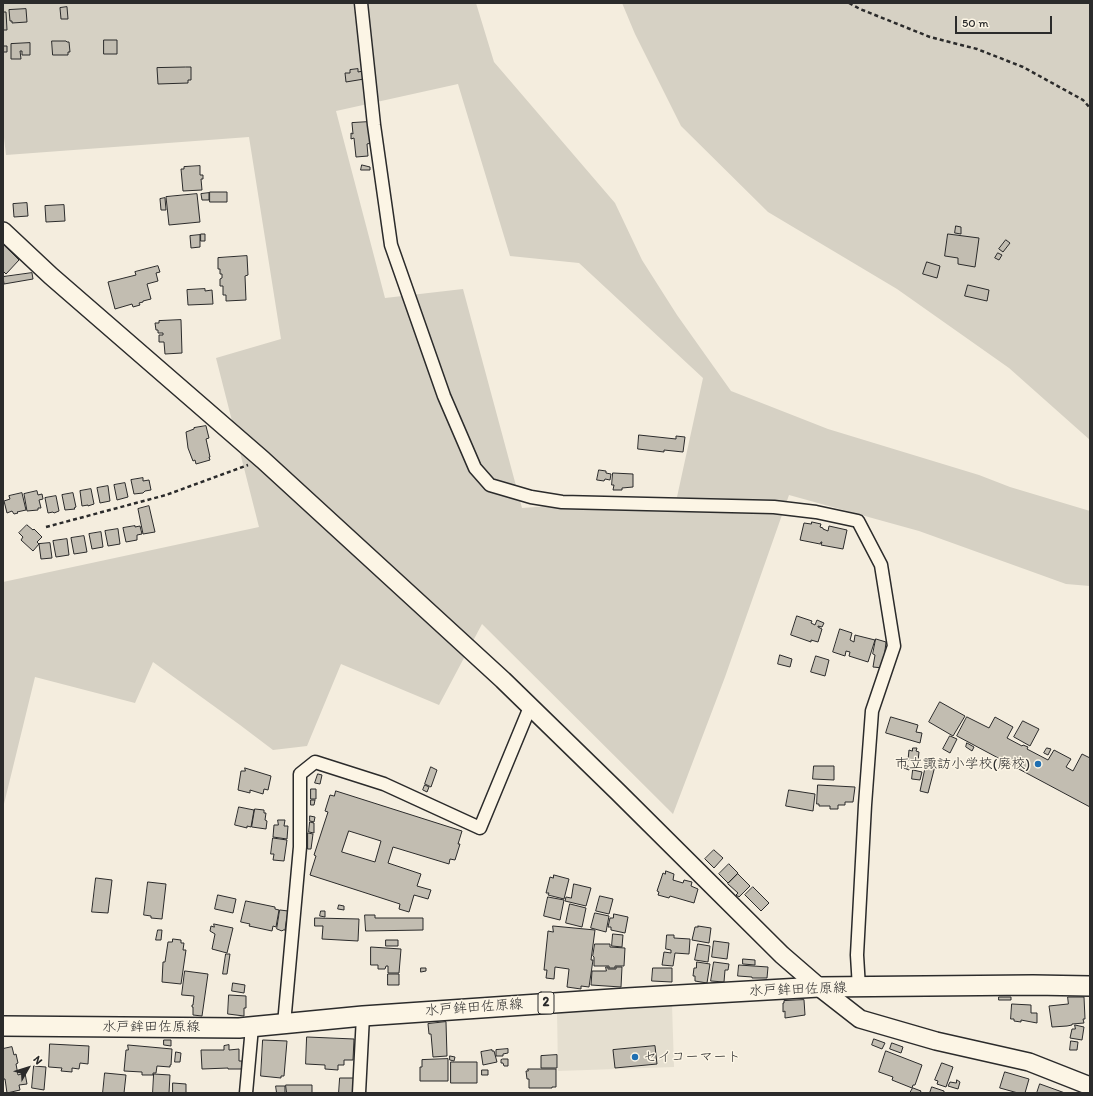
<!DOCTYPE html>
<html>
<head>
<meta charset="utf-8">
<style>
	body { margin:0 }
	#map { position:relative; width:1093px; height:1096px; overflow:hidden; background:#f4edde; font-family:Itim,sans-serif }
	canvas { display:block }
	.frame { position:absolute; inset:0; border:4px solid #2b2b2b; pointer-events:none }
	.north { position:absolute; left:8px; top:1048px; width:40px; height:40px; -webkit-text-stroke:3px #fcf5e5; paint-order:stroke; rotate:51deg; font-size:11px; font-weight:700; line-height:16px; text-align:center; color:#2b2b2b }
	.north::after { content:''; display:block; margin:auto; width:14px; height:18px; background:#2b2b2b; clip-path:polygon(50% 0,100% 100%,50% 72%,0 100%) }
	.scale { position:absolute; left:955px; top:16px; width:97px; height:18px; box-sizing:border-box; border:2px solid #2b2b2b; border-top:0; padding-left:5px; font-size:12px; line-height:14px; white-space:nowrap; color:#2b2b2b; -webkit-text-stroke:3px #fcf5e5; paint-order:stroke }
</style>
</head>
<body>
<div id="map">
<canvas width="1093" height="1096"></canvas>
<div class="frame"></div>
<div class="north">N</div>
<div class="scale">50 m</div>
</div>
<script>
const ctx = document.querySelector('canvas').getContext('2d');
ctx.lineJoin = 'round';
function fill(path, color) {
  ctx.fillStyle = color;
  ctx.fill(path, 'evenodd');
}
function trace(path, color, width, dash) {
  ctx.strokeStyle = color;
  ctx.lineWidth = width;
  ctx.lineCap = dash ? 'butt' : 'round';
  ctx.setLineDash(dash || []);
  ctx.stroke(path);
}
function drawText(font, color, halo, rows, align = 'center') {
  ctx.font = font + ' Itim,"Klee One",sans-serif';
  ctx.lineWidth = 3;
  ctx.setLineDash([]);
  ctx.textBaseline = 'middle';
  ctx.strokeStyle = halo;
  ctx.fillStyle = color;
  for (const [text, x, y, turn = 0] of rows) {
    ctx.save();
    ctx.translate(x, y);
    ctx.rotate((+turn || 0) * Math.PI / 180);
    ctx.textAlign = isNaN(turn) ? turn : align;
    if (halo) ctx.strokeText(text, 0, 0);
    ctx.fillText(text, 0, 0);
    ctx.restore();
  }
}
const built = new Path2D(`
	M672,1005L674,1067L558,1071L557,1010Z`);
const green = new Path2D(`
	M3,3H476L494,62L615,203L642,260L677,315L731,391L828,429L979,475L1010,487L1090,511V586L1066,584L919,531L789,495L725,677L673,814L482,624L439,705L341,664L307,746L273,750L240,725L153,662L135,703L35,677L3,808V582L259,527L216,358L281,339L249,137L6,155L3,129ZM458,84L510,256L579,263L703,378L677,497L522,508L463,289L385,298L336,111Z
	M622,3H1090V440L1009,368L897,289L768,212L681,126L635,34Z`);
const building = new Path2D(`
	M67,7L68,19H61L60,8Z
	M26,9L27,22L12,23V21H10L9,10Z
	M3,12H6L7,30H3Z
	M104,40H117V54H104Z
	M52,41H66L67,42H69L70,52H68V55H53Z
	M30,43V55H22V51H20L21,59H11V44Z
	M3,46H7V52H3Z
	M186,67H191V80H188V83L158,84L157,68Z
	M358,69V72L363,71L364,79L346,82L345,73H350V70Z
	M369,122L371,143L367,144L368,156L356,157L354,138L351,139V133L353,134L352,123Z
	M362,165L370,167V170H361Z
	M200,166V175H203V179H201L202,190L183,191L181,169H184V167Z
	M210,192H227V202H210Z
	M209,193V200H202L201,194Z
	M197,194L200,222L169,225L166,197Z
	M165,198L166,210H161L160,199Z
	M27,203L28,216L14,217L13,204Z
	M64,205L65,221L46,222L45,206Z
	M956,226L961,227V234L955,233Z
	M201,234H205V241H201Z
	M948,234L979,238L975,267L958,264V258L945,256Z
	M200,235V247L191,248L190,236Z
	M1006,240L1010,243L1003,252L999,249Z
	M3,244L19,260L6,274L3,271Z
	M998,253L1002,255L999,260L995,258Z
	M247,256L248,275L245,276L246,300L226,301V295H223V286H220V279L222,278V274H220V269H218V258Z
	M927,262L940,266L937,278L923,274Z
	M158,266L160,272L156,273L158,281L147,284L151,299L143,301V302L139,303L140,305L133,307L132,304L115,309L108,282L136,275L135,272Z
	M32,273L33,279L4,284L3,277Z
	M968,285L989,290L987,301L965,296Z
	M205,289V291L212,290L213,304L188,305L187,290Z
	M181,320L182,353L165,354L164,342H159V335H163V333H158V330H156L155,323H159V321Z
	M206,426L209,438L206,439L210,457H209L210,460L196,464L195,460L193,461L188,448L186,432L194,429V428Z
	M639,435L676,439V436L685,437L683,452L664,450V452L638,449Z
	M599,470L606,471V473L611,474L610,480L605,479L604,481L597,480Z
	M613,473L633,474V487L622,488V490H613L614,485H612Z
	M143,478V481L149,480L151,490L145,491L143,493L134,494L131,480Z
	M125,483L128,497L117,500L114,485Z
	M108,486L110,501L100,503L97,488Z
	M91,489L94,504L88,506V505L82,506L80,491Z
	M37,491L38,495L42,494L43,499L39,500L41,508H38V510L27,511L24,494Z
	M22,493L26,510L17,512L18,513L14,514L12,511L7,513L4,501L10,499L9,496Z
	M73,493L76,507L74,508L75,509L65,510L62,495Z
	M56,496L59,511L54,513L53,512L48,513L45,498Z
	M149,506L155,532L143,534L138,509Z
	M812,522L821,524L820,527L823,528V529L828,531L829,526L847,530L843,549L821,545L822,542H821L820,544L800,540L804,523L811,524Z
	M27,525L33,530L34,529L42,537L37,542L39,544L33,551L21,540L23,537L19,533Z
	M135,526V527L140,526L142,534L137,535V540L126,542L123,528Z
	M118,529L120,544L108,546L105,531Z
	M101,532L103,547L92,549L89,534Z
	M84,536L87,552L74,554L71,538Z
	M67,539L69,555L56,557L53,541Z
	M50,543L52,558L41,559L39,544Z
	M797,616L812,621L811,623L815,625L817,620L824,623L822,627L818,626V627L822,629L818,642L811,640V642L791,635Z
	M840,629L852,633L850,640L854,642L855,635L875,640L868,662L849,656L850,652L846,651L845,656L833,652Z
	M876,639L886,642L883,668L873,667L875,655L873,654Z
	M780,655L792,659L790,667L778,664Z
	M816,656L829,660L825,676L811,672Z
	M940,702L965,716L953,736L929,722Z
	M891,717L918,725L916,732L922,733L920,743L886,733Z
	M967,717L989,728L995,717L1013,727L1007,738L1022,746L1023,745L1028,747L1027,749L1048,760L1054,750L1071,759L1066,767L1073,771L1082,754L1090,758V807L957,736Z
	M1023,721L1039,729L1030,746L1014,737Z
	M950,736L957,739L950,753L943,749Z
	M967,743L974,747L972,751L966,747Z
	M913,748H917L916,751L919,752L918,761L908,760L909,750L912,751Z
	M1047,748L1051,749L1048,755L1044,753Z
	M928,764L935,766L928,793L920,791L925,768H927Z
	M905,765L910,767L909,770L904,768Z
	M814,766H834V780L813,779Z
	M431,767L437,770L431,787L425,784Z
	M245,768L271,776L268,790L264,789L263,794L250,790V793L238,790L241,771H245Z
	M913,770L922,772L920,780L912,779Z
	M318,774L322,775L320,784L315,783Z
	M425,785L429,787L427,792L423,790Z
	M818,785L855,787L853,802H845V805H838V809H830V806H819V804H817Z
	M311,789H316V799H311Z
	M789,790L815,794L813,811L786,806Z
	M336,791L462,831L458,844H460L455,860L450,859L449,864L393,847L388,863L421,874L417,886L431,890L428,899L414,895L409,912L399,909L400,904L310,875L316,856L314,855L328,812L325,811L330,795L334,796ZM349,831L381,841L375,862L342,852Z
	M311,800H315L314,805H311Z
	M239,807L254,810L251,827L247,826V828L235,825Z
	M255,809L264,810V813H266L265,820L267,821L266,829L252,827Z
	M310,816L315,817L314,822L310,821Z
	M278,820H285L284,826H288L287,839L273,837L274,825H278Z
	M310,822L314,823V833L309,832Z
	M308,833L313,834L311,849H308Z
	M273,838L287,840L284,861L273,860L274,854H271Z
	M714,850L723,858L714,868L705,859Z
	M729,864L738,873L728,883L719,874Z
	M666,871L674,874L673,880L683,883L684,880L692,882L691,886L698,889L694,903L670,896L669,898L658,895L659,892L657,891L663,873L665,874Z
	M738,874L750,886L739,897L736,895L738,893L728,884Z
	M554,875L569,879L564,899L548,895L549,893H546L550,877L553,878Z
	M96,878L112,880L108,913L92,912Z
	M148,882L166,884L162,919L151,918V916L144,915Z
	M574,884L591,888L586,906L565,901L566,897L571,898Z
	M753,887L769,903L761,911L745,895Z
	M218,895L236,899L233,913L215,909Z
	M600,896L613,899L609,914L596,911Z
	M548,897L564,900L560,920L544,916Z
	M246,901L275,907V909L279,910L276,927L273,926L272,931L249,926L250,924L241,922Z
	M570,904L586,908L582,927L566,923Z
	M339,905L344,906V910L338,909Z
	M280,910L288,911L285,930H283L282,931L277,929Z
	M321,911H325V917L320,916Z
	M595,913L609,916L606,932L591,928Z
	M614,914L628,917L625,933L611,930V927H608L610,918H613Z
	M365,915H375V918H423V930L366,931Z
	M315,918L359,919L358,941L322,939L323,926H315Z
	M214,924L233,928L227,953L212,949L215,934L210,931L211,926L214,927Z
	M553,926L595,930L591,960H593L589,987L581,986V989L567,987L569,969L555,967L554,979L546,978L547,970H544L548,931L553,932Z
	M698,926L711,928L709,943L692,940L695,927H698Z
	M158,930H162L161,940H156Z
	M613,934L623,935L622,947L612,946Z
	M667,935H674V938L690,939L689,954L675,953L673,966L662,965L664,952L671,953V950L666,949Z
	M173,939L181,940V943H184L183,950H186L181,984L162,982L163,962H165L168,942H172Z
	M386,940H398V946H386Z
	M714,941L729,943L727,959L712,957Z
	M595,944H610V947L625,948L624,966H615V968H609V966H594V957L593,956Z
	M698,944L710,946L708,962L695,960Z
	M371,947L401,949L399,973H388V966H386L385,969H378V965H371Z
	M226,954H230L227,974H223Z
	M743,959L755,960V965L743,964Z
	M697,962L710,964L707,983L695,981V976H693L694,968H696Z
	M714,962L729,964L728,970H725L724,982L711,981Z
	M739,965L768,967L767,978H752V977L738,976Z
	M606,967H608V969H616V967H622L621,987L591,985L592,971H606Z
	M421,968H426V971L421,972Z
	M653,968H672V982L652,981Z
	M185,971L208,974L202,1016L193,1015V1007H192V1005H193L194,996L182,995Z
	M388,974H399V985H388Z
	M233,983L245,985L244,993L232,991Z
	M229,995L246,996V1008H244V1016L228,1014Z
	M999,997H1011V1000H999Z
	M1068,997H1084L1085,1019H1083L1084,1023L1072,1024V1025L1067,1026L1052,1027L1049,1006L1068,1004Z
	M804,1000L805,1015L785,1018V1011L783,1012V1003H784V1001Z
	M1012,1004L1031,1005V1013H1037V1023L1021,1020V1022L1014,1021V1019H1011Z
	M446,1022L447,1056L433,1057L431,1034H429L428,1024Z
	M1075,1025L1084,1027L1082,1040L1070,1038L1072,1029H1075Z
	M307,1037L354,1039L353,1060H344V1065H338V1070L325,1069V1065L306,1064Z
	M874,1039L885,1043L882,1049L872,1045Z
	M164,1040H171V1046L164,1045Z
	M263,1040L287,1041L284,1076H281V1078L261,1076Z
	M1071,1041L1078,1042L1077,1050H1070Z
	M892,1043L903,1047L901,1053L890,1049Z
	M50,1044L89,1046L88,1064L80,1063L79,1069L72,1068V1072L61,1071L62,1068L49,1067Z
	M128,1045L172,1049L171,1065H170V1067L157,1066L156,1073H153V1075H142V1072L124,1071L126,1050H128Z
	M229,1045V1050L239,1049V1061H242V1069H228V1068L202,1069L201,1050H224V1046Z
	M655,1046L657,1064L615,1068L613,1050Z
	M12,1047L14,1055L16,1054L18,1063L16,1064L18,1075L25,1073L27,1084L19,1085L20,1090L7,1093L5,1079H3V1049Z
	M508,1049V1053L503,1054V1056H496V1050Z
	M492,1050V1051H494L497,1062L483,1065L481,1052Z
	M886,1051L922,1065L915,1085H913L912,1088L892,1080L893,1077L879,1072Z
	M176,1052L181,1053L180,1062H175Z
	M557,1055V1068H541V1056Z
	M450,1056L455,1057L454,1061L450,1060Z
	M448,1059V1081H420V1067H422V1060Z
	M503,1059H508V1066H504L503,1063H501V1060Z
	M451,1062H477V1083H451Z
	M942,1063L953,1067L946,1087L937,1084L938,1081L935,1080Z
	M34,1066L46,1067L44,1090L32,1088Z
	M528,1069H556V1087H552V1088H529V1079H527L526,1071H528Z
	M482,1070H488V1075H482Z
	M1005,1072L1029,1079L1025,1093H1018L1000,1088Z
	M105,1073L126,1075L124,1093H103Z
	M154,1074L170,1075L169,1093H153Z
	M340,1078H356L355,1093H339Z
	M957,1080L960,1082L958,1089L948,1086L950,1082L956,1083Z
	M173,1083L186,1084V1093H173Z
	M1040,1084L1065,1093H1037Z
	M286,1085H312V1093H287Z
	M276,1086H285V1093H277Z
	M932,1087L944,1091V1093H930Z
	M913,1088L921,1091L920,1093H910Z`);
const path = new Path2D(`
	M849,3L860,9L930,37L977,49L1023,67L1083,100L1090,108
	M46,527L166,495L248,465`);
const street = new Path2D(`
	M361,3L374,125L391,245L444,396L475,468L490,485L531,497L562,502L774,507L816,512L858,521L881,565L894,646L872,711L865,805L857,955L859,988
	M284,1024L300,847V774L315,762L384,784L480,828L530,707
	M246,1093L252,1027
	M359,1093L363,1016`);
const secondary = new Path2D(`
	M3,231L51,276L263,460L503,680L618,792L782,955L819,987L860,1019L936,1041L1029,1062L1090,1086`);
const primary = new Path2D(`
	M3,1026L239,1028L363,1016L627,998L819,987L1033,985L1090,986`);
const markers = [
	[1038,764,4,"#1f6fb2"],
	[635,1057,4,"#1f6fb2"]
];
const shields = [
	[546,1003,16]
];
const shieldNames = [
	["2",546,1003]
];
const poiNames = [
	["市立諏訪小学校(廃校)",1030,764],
	["セイコーマート",643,1057,"left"]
];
const streetNames = [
	["水戸鉾田佐原線",798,990,-2],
	["水戸鉾田佐原線",474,1008,-4],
	["水戸鉾田佐原線",151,1027]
];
fill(built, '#e5dfd0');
fill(green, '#d6d1c4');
fill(building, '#c2bdb1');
trace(building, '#2b2b2b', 1);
trace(street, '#2b2b2b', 15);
trace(secondary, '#2b2b2b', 20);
trace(primary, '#2b2b2b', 22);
trace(path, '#2b2b2b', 2.5, [4, 3]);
trace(street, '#fcf5e5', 12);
trace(secondary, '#fcf5e5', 17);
trace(primary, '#fcf5e5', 19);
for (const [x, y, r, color] of markers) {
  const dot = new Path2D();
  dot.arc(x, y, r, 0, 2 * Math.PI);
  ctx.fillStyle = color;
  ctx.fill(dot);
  trace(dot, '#fcf5e5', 1.5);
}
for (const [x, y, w] of shields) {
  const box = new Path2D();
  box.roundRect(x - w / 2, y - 11, w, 22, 3);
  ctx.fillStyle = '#fcf5e5';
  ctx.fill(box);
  trace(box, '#2b2b2b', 1);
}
drawText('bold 13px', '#2b2b2b', null, shieldNames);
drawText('14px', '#2b2b2b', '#fcf5e5', poiNames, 'right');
drawText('14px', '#2b2b2b', '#fcf5e5', streetNames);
</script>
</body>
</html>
